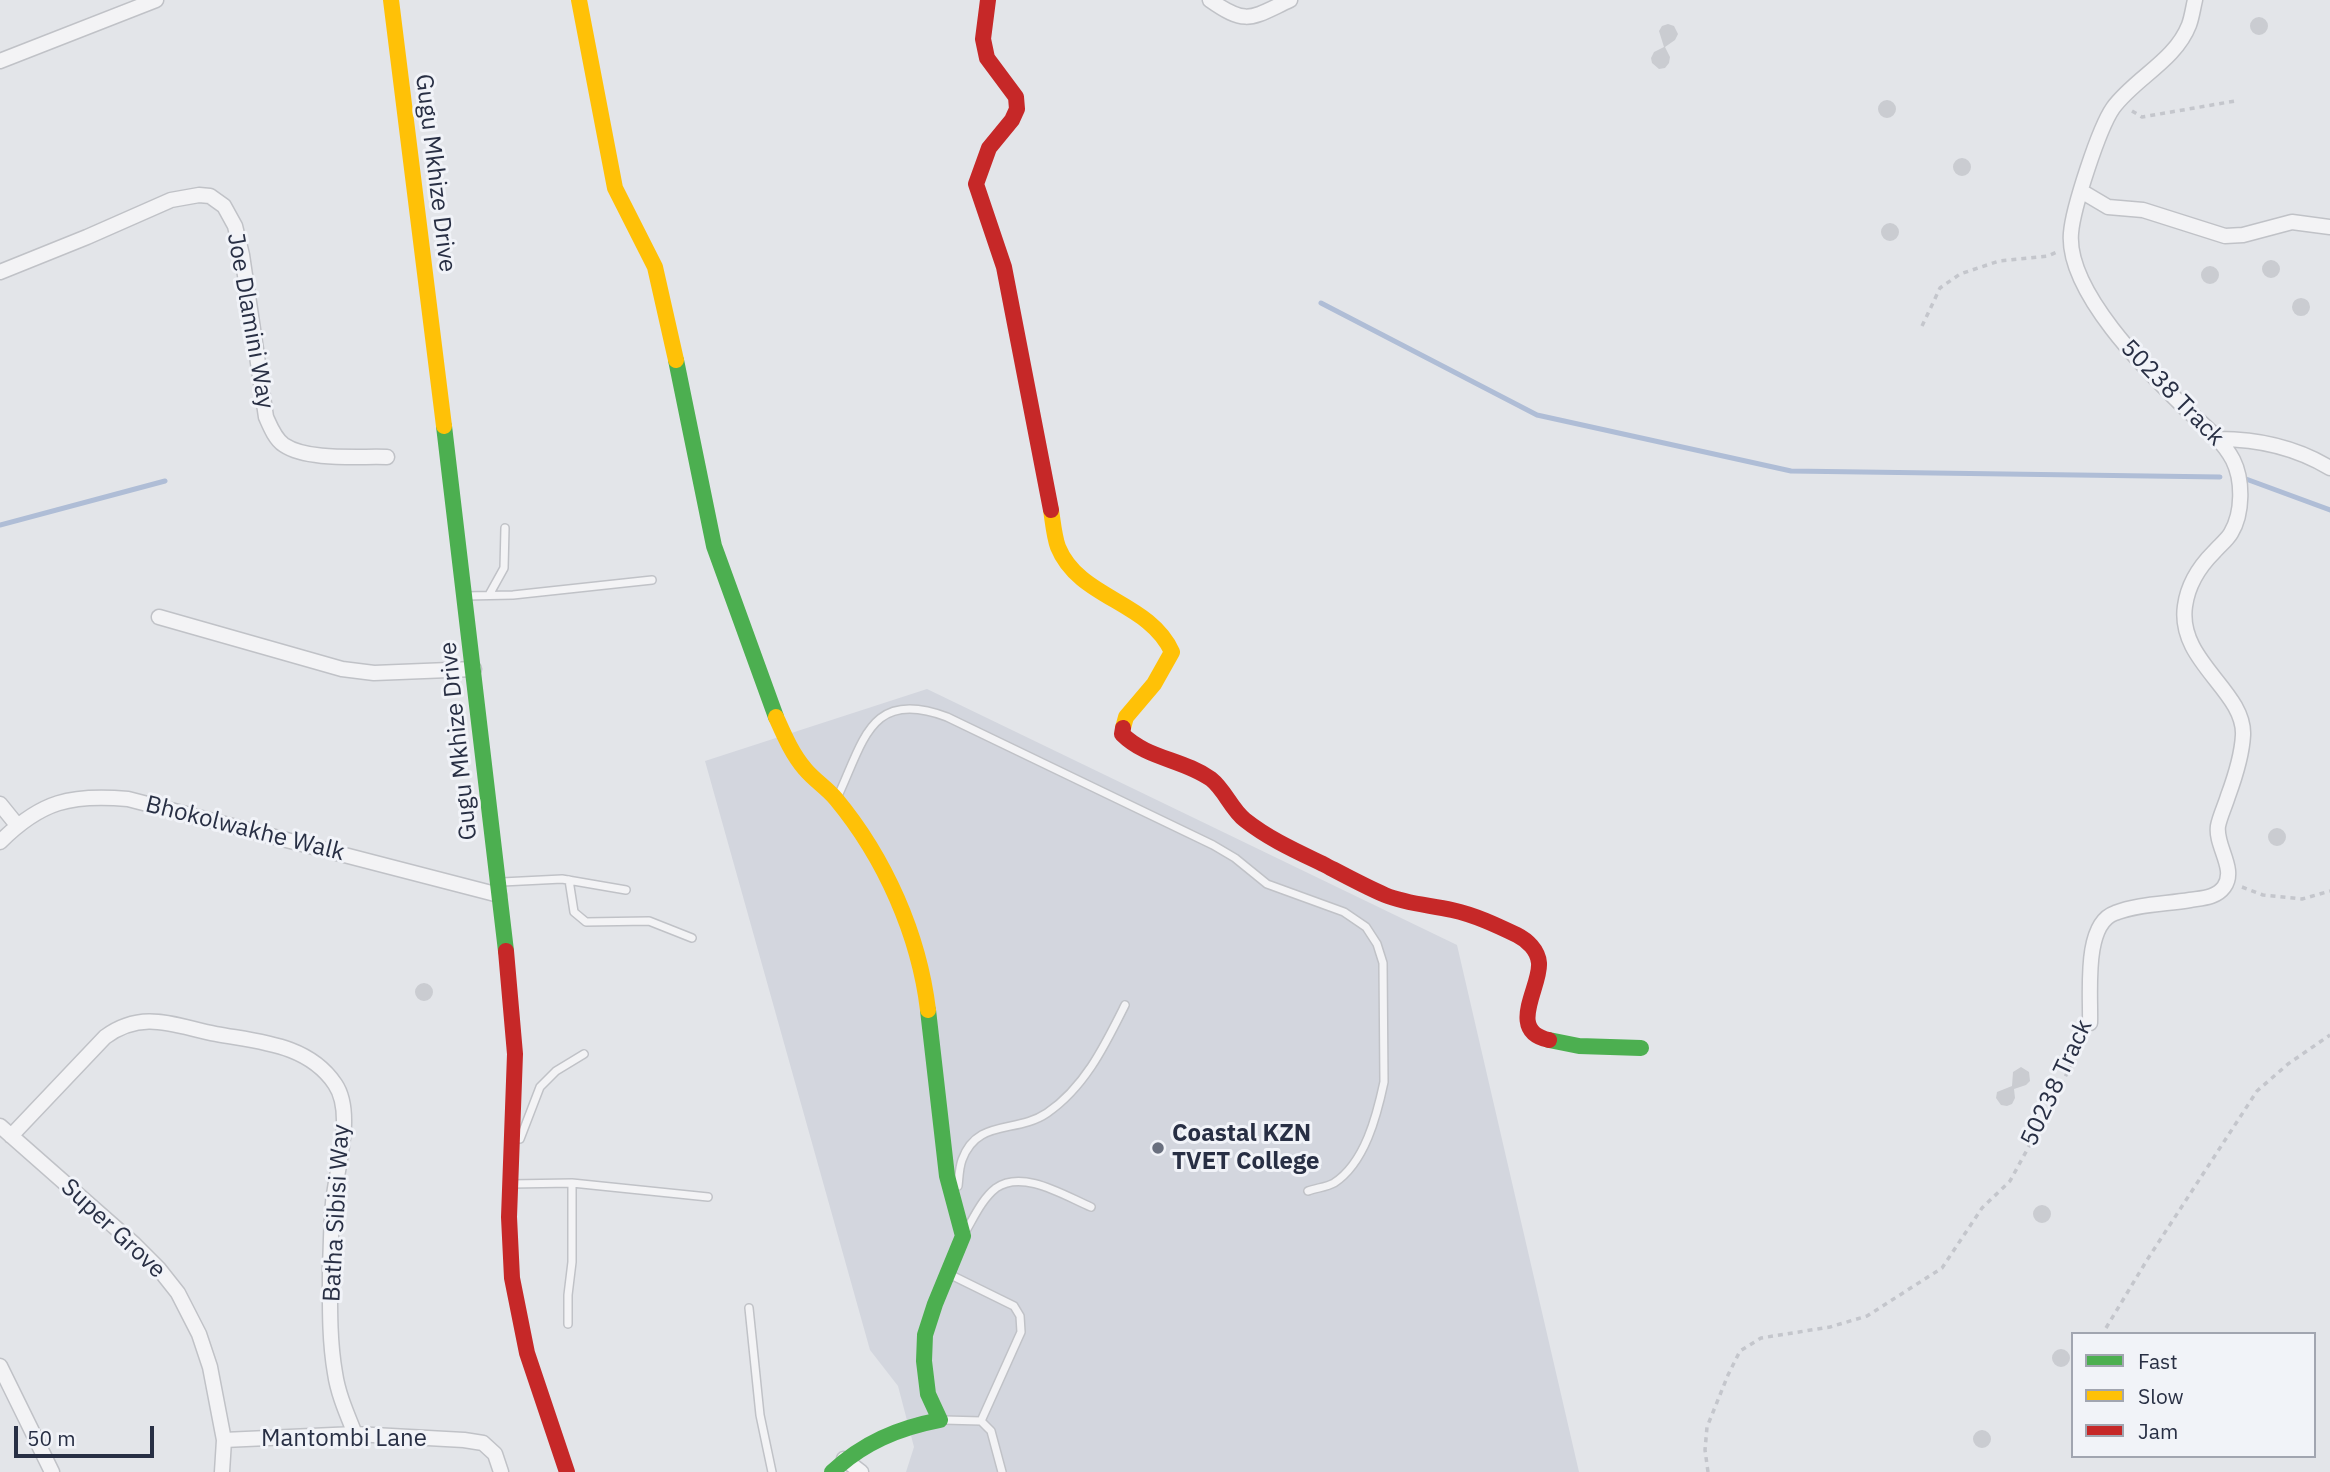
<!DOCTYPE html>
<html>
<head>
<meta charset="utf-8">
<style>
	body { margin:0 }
	#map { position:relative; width:2330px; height:1472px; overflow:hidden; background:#e3e5e9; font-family:"IBM Plex Sans",sans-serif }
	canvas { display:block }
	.legend { position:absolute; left:2071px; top:1332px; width:245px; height:126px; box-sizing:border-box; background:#f1f3f8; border:2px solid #a1a5b0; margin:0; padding:9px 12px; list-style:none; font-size:21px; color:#282f44 }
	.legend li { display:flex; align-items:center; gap:14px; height:35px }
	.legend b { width:35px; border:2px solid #a1a5b0 }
	.scale { position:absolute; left:14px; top:1426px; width:140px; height:32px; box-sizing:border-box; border:4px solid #282f44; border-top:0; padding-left:9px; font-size:21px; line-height:24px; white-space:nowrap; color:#282f44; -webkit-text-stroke:5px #f1f3f8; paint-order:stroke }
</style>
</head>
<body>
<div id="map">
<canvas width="2330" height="1472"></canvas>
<ul class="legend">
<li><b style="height:9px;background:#4caf50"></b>Fast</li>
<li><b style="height:9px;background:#ffc107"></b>Slow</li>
<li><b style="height:9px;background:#c62828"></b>Jam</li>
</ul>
<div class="scale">50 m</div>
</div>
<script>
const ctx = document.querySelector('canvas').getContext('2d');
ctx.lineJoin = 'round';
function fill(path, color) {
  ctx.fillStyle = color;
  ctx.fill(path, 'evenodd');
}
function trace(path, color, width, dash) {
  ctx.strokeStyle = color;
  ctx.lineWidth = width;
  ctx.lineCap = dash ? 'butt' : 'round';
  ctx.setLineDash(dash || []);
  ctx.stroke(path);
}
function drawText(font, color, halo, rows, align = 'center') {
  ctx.font = font + ' "IBM Plex Sans",sans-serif';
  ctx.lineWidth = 6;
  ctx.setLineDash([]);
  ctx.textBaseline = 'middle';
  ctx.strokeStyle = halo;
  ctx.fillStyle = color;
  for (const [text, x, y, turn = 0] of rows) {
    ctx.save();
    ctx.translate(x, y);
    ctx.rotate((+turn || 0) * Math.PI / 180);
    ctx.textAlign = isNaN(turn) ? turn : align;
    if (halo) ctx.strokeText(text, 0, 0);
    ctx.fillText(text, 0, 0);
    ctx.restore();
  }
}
const built = new Path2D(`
	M927,689L1457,945L1579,1472H906L914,1447L898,1386L870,1350L705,761Z`);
const stream = new Path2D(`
	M1321,303L1537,415L1791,471L2220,477
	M2246,479L2330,510
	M0,525L165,481`);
const building = new Path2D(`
	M2250 26a9 9 0 1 1 18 0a9 9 0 1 1-18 0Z
	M1668,24L1674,26L1678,34L1675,40L1665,47L1670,57L1669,63L1665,68L1659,69L1652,63L1651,58L1654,52L1664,47L1659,31L1662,26Z
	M1878 109a9 9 0 1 1 18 0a9 9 0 1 1-18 0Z
	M1953 167a9 9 0 1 1 18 0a9 9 0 1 1-18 0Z
	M1881 232a9 9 0 1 1 18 0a9 9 0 1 1-18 0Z
	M2262 269a9 9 0 1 1 18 0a9 9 0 1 1-18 0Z
	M2201 275a9 9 0 1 1 18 0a9 9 0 1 1-18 0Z
	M2292 307a9 9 0 1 1 18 0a9 9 0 1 1-18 0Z
	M2268 837a9 9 0 1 1 18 0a9 9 0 1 1-18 0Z
	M415 992a9 9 0 1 1 18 0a9 9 0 1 1-18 0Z
	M2021,1067L2029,1072L2030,1081L2026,1085L2014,1089L2015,1098L2012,1104L2007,1106L2001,1105L1996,1098L1997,1092L2012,1086L2013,1072Z
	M2033 1214a9 9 0 1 1 18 0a9 9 0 1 1-18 0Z
	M2052 1358a9 9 0 1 1 18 0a9 9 0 1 1-18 0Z
	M1973 1439a9 9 0 1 1 18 0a9 9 0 1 1-18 0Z`);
const path = new Path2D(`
	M2132,111L2142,117L2235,101
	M1922,326L1940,288L1960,274L1999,261L2048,256L2057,252
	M2242,887L2263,895L2302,899L2330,891
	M2106,1328L2147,1260L2257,1091L2288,1064L2330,1035
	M1708,1472L1705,1450L1707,1427L1728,1375L1740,1351L1761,1338L1830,1327L1867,1316L1942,1268L1982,1208L2010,1181L2056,1097L2083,1038`);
const lane = new Path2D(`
	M489,595L504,568L505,528
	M466,596L513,595L652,580
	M837,798C864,741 870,688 947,717L1213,845L1235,858L1267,884L1344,912L1366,927L1377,944L1383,963L1384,1082C1377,1115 1365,1163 1334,1183C1327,1187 1316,1188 1308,1191
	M569,880L574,912L586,922L649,921L692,938
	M502,882L562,879L626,890
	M520,1139L540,1087L556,1071L584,1054
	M511,1184L572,1183L708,1197
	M958,1186C959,1178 959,1168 962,1160C977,1118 1016,1134 1047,1113C1085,1087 1105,1045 1125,1005
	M967,1229C975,1215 983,1198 996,1188C1023,1169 1065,1196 1091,1207
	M951,1275L1014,1306L1020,1316L1021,1332L981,1421
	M749,1308L760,1415L772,1472
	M568,1324V1295L572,1262V1183
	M944,1420L981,1421L991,1431L1002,1472`);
const street = new Path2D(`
	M1210,0C1247,26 1251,18 1290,0
	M0,61L156,0
	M2081,191L2108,207L2143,210L2225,236L2243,235L2292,222L2330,227
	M0,272L87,237L171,200L199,195L210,196L224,206L235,226L242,255L266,417C270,426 275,439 284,445C308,461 359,456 387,457
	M2219,439C2259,439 2295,447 2330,468
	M159,617L342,669L374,673L474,669
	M0,804L17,825
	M0,842C41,801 71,794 128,799L499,895
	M2090,1023C2091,994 2083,924 2115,913C2138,904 2166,904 2190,900C2202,898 2216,898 2224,887C2237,869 2215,846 2218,826C2220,816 2225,806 2228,796C2235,777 2242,755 2243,735C2245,691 2177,661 2185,606C2188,584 2199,567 2214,552C2219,546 2227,540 2231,533C2243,513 2243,480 2233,460C2222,439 2202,424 2186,409C2147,371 2066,291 2071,233C2073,208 2099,128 2113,108C2135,78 2175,61 2189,25C2192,17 2193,8 2195,0
	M0,1126L134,1244L159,1269L178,1293L199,1334L210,1367L224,1440L222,1472
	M11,1136L105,1037C143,1009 175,1026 216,1034C259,1042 308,1044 335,1084C355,1113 336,1170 333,1203C331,1224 331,1246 330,1267C330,1302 329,1339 335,1373C338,1394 347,1414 355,1434
	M0,1366L52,1472
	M224,1440L355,1434L464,1440L483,1443L495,1454L501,1472
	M844,1459L861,1472`);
const fast = new Path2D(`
	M676,360L714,546L776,717
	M444,426L506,951
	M1549,1040L1579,1046L1641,1048
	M832,1472C863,1443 898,1428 940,1420L928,1394L924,1361L925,1335L935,1304L963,1236L947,1176L928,1010`);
const slow = new Path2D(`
	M391,0L444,426
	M579,0L615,188L655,267L676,360
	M1051,510C1053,522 1054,536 1058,547C1079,599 1149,601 1172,652L1154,684L1126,717L1123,728
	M776,717C784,735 792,754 805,769C814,780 827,788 836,799C885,858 919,935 928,1010`);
const jam = new Path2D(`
	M988,0L983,39L987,58L1016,97L1017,109L1012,120L989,148L976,184L1004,267L1051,510
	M1123,728L1122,734C1147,759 1183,759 1211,779C1225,790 1231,809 1245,820C1269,839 1296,851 1323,864C1344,875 1364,886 1385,895C1407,904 1430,905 1452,910C1475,915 1496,925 1517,935C1527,940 1538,950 1539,963C1541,987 1506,1031 1549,1040
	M506,951L515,1054L509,1217L512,1278L527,1353L567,1472`);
const markers = [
	[1158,1148,7,"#696f7e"]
];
const streetNames = [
	["Gugu Mkhize Drive",435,173,83],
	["Joe Dlamini Way",250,321,80],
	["50238 Track",2172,393,46],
	["Gugu Mkhize Drive",459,741,-96],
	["Bhokolwakhe Walk",245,829,14],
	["50238 Track",2057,1083,-65],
	["Batha Sibisi Way",337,1213,-87],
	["Super Grove",113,1229,43],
	["Mantombi Lane",344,1439]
];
const poiNames = [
	["Coastal KZN",1172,1134],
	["TVET College",1172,1162]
];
fill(built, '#d3d6de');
trace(stream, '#afbdd6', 5);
fill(building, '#caccd1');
trace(lane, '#c0c2c7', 10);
trace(street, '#c0c2c7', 17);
trace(path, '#c4c6cc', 3.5, [5, 5]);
trace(lane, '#f3f3f5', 7);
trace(street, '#f3f3f5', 14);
trace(fast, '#4caf50', 16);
trace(slow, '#ffc107', 16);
trace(jam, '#c62828', 16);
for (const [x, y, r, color] of markers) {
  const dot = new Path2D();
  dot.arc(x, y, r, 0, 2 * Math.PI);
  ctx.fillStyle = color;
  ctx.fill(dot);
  trace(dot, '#f1f3f8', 2.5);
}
drawText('24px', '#282f44', '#f1f3f8', streetNames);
drawText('bold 24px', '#282f44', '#f1f3f8', poiNames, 'left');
</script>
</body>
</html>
